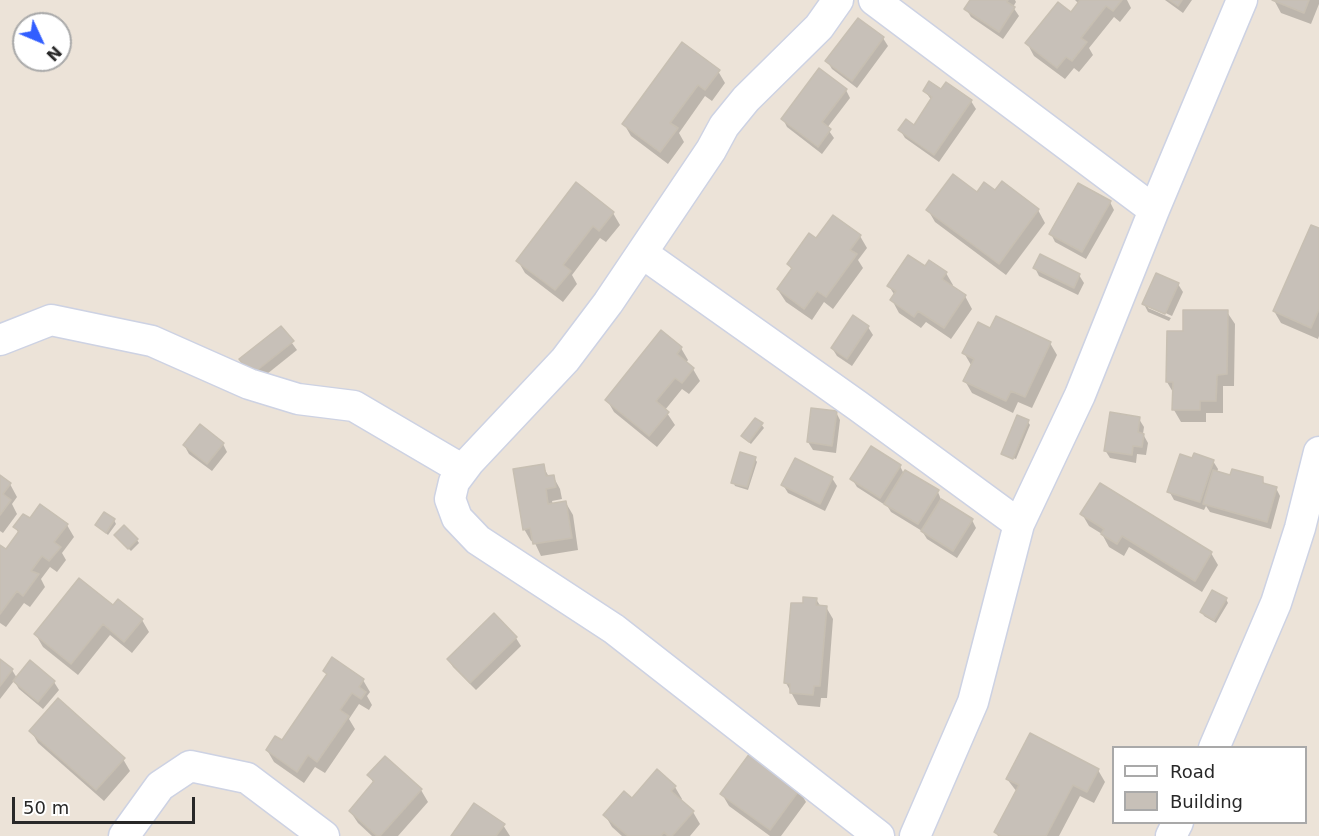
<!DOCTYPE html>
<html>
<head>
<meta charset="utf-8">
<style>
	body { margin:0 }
	#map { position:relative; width:1319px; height:836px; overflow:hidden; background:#ece3d8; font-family:"DejaVu Sans",sans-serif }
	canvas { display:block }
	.legend { position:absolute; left:1112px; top:746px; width:195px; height:78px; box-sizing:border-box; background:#fff; border:2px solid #a9a9a9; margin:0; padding:8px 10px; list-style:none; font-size:18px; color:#282828 }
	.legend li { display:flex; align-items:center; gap:12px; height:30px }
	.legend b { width:30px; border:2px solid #a9a9a9 }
	.north { position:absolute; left:12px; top:12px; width:60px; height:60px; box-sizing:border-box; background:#fff; border:2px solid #a9a9a9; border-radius:50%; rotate:134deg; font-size:16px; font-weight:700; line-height:24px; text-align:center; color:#282828 }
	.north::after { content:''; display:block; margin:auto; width:21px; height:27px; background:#325eff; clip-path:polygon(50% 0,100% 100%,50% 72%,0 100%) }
	.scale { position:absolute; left:12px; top:797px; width:183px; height:27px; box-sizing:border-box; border:3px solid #282828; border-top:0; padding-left:8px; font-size:18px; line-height:21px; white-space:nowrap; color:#282828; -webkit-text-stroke:4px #fff; paint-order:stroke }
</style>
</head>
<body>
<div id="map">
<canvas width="1319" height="836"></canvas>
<ul class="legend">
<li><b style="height:8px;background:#fff"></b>Road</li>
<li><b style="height:16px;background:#c7c0b8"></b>Building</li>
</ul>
<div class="north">N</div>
<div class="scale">50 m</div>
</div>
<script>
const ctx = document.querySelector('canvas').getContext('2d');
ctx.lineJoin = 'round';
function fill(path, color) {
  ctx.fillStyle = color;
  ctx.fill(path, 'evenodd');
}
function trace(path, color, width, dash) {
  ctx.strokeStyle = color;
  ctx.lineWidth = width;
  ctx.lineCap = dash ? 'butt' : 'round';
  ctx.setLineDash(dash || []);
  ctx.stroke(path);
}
const shadow = new Path2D(`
	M972,0H1015L1016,2L1013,7L1019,16L1003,39L971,17L966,9Z
	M1075,0H1127L1131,8L1120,22L1114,17L1089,48L1093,55L1079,72L1074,68L1065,79L1034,56L1027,43L1072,14L1079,4Z
	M1165,0H1192L1183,13Z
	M1274,0H1319V4L1311,24L1281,13Z
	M883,38L888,46L857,88L832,69L827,61Z
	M718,71L725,83L712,101L705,96L679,133L684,142L668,164L631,136L624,124Z
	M846,90L850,98L827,128L834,138L822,154L787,127L783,119Z
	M925,91H942L971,101L976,109L939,162L905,138L900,130L914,127L932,101Z
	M1002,183L1038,210L1045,223L1006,275L935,222L928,210L977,194L995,192Z
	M1110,202L1114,210L1086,259L1055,242L1051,234Z
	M613,213L620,225L606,242L600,238L572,275L577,284L563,302L525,273L518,261Z
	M1319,230V336L1318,339L1281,323L1274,311Z
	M860,236L867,248L858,260L863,268L833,309L824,302L812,320L786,302L778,290L792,271L789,264L816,240Z
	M925,268L946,273L953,285L952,287L965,296L972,309L951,339L926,322L921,328L899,313L892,300L895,296L889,286Z
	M1035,268L1079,275L1084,283L1078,295L1039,276Z
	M1178,284L1183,292L1172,316L1148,305V308L1171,318L1169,321L1148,312L1144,304Z
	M1227,312L1235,324L1234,386H1223V413H1206V422H1181L1174,410V394L1167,382L1184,333Z
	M868,327L873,335L852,366L837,356L832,348Z
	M281,328L297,350L257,382L246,368Z
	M991,330L1050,343L1057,355L1032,408L1018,402L1013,413L972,393L965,381L971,365L964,353Z
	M681,348L688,360L686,363L693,369L700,381L689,394L682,389L665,410L675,425L657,447L614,412L607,400Z
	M836,412L840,420L836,453L813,450L808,442Z
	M1139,419L1144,427L1143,434L1148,443L1146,455L1137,454L1136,463L1110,458L1105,450Z
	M1028,422L1030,425L1016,459L1003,454V455L1002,454Z
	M761,424L764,428L751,444L745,439L743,436Z
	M223,444L227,452L212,471L189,454L184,445Z
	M755,459L757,462L748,490L735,486L733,482Z
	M1213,461L1218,469L1217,473L1231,476L1262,479L1265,485L1276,488L1280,496L1271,529L1210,512L1206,506L1204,510L1174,500L1169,491Z
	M543,466L549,477L553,476L560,489L562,499L552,501L553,505L566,503L573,515L578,550L541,556L534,541H531L524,529Z
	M900,466L904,474L938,492L942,502L972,520L976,528L957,558L927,539L922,531L891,512L886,504L885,505L857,487L852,479Z
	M0,477L10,484L17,497L12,504L17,514L3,533L0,531Z
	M832,478L837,486L825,511L788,493L783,485Z
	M1082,514L1211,553L1218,565L1202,592L1129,547L1124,556L1109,547L1102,534L1089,526Z
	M114,520L116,524L108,535L97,525Z
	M67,525L74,537L62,553L66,560L57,572L50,567L41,579L45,587L30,607L24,603L6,627L0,623V547L6,551L19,534L15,527Z
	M118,538L137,540L139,543L131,551Z
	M816,599L821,607H826L833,619L827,698H821L820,707L798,705L786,683L804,605Z
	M1226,599L1228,603L1216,623L1204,616L1202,612Z
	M113,608L142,620L149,632L132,653L110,635L78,675L43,647L36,635Z
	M494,615L516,638L521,646L476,690L453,667L448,659Z
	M0,661L12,670L17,678L54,682L59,690L43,709L19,689L14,681L0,699Z
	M325,671L363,680L370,692L367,696L372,705L369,710L359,704L349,719L355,729L325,773L315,767L304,783L274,762L267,750L282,742L327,676Z
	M31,731L123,759L130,771L104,801L38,743Z
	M1098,770L1105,782L1094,803L1080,796L1059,836H998L995,832L1017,792L1007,779Z
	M369,775L421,790L428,802L398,836H372L358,823L350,811L374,784Z
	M675,787L682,799L680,801L693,812L700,824L690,836H622L612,827L605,815L632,800Z
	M799,790L806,802L781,836H770L729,806L722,794Z
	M503,825L510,836H452Z`);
const building = new Path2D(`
	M970,0H1008L1007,2L1015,7L999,32L964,9Z
	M1080,0H1122L1113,11L1106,6L1081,38L1087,42L1072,61L1066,57L1057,68L1025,43L1058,2L1071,12Z
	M1169,0H1182L1178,6Z
	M1272,0H1309L1304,13Z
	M858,18L884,37L852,81L825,61Z
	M682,42L720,70L705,90L698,85L670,123L678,128L660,152L622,124Z
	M819,68L847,89L822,122L831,129L818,147L781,119Z
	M929,81L941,89L946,82L972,100L934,155L898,130L906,119L914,125L932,97L923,91Z
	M953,174L977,192L984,182L995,190L1002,181L1039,209L999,264L926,210Z
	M576,182L614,212L599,231L593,226L563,265L571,271L555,290L516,261Z
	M1078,183L1111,201L1082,252L1049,234Z
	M833,215L861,235L850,250L857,254L826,297L817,291L804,309L777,289L792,268L787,264L809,233L816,238Z
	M1311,225L1319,228V309L1311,328L1273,311Z
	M1040,254L1080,274L1074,288L1033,268Z
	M908,255L925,266L929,260L947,272L942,279L966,295L944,328L918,311L914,317L890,300L896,291L887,286Z
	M1156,273L1179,283L1165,314L1142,304Z
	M1183,310H1228L1227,374L1217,375L1216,401H1200V410H1172L1173,382H1166L1167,331H1183Z
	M853,315L869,326L847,359L831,348Z
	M996,316L1051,342L1025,397L1011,391L1006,401L963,381L974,359L962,353L978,322L990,328Z
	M281,326L294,341L251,375L239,359Z
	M661,330L682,347L677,354L694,368L682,383L675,378L656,401L669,412L649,436L605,400Z
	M811,408L837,411L832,446L807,442Z
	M1110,412L1140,417L1138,432L1144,434L1142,447L1133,446L1132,455L1104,451Z
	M1017,415L1029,420L1013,459L1001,454Z
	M755,418L763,423L749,442L741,436Z
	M200,424L224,443L207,464L183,445Z
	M871,446L901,465L880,498L850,479Z
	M740,452L756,457L747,487L731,483Z
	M1194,453L1214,460L1200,502L1167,492L1180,454L1192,458Z
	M795,458L833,477L820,504L781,485Z
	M544,464L546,476L554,475L556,487L546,489L548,504L566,501L572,538L533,544L530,528L523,530L513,469Z
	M1232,469L1263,477V483L1277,487L1267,522L1203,504L1213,470L1230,475Z
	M905,470L939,490L918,524L884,504Z
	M0,475L11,483L3,494L11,500L0,515Z
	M1100,483L1212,552L1195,581L1122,536L1117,544L1101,534L1104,529L1080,514Z
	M941,499L973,519L953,551L921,531Z
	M40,504L68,524L54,542L61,547L49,561L42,556L31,571L39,574L23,596L17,591L0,614V545L6,549L19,531L13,527L23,514L30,518Z
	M104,512L115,519L106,533L95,525Z
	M124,525L138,539L128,549L114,535Z
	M79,578L113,605L118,599L143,619L124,642L103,624L71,664L34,634Z
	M1212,590L1227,598L1214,620L1200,612Z
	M803,597L817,598L816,605L827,606L820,686H814L813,695L790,693V684L784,683L791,603H803Z
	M494,613L517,637L470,683L447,659Z
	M332,657L364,679L359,687L366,692L361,699L352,693L340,710L349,716L317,762L308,755L297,772L266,750L275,736L282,740L327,674L323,671Z
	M0,659L13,669L0,686Z
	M30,660L55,681L38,702L13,681Z
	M58,698L125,758L96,790L29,731Z
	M1030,733L1099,769L1087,792L1073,785L1046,836H1001L994,832L1019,785L1006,779Z
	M750,753L800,789L770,830L720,794Z
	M385,756L422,789L380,836H377L349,811L374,781L367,775Z
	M657,769L676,786L671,791L694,811L672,836H668L664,832L661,836H628L603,815L624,791L632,798Z
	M474,803L505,824L496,836H451Z`);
const minor = new Path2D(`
	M838,0L819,27L746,99L724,126L711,150L608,303L565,360L469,462L454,482L450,499L457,518L478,540L614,629L879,836
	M874,0L1154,210
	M642,253L858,406L1019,524
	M0,340L51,320L152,341L249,384L298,399L354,406L463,470
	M1214,748L1276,603L1300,528L1319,452
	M124,836L160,786L190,766L247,778L324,836
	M915,836L973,702L1019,524L1080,395L1154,210L1242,0
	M1171,836L1178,822`);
fill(shadow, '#0003');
fill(building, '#c7c0b8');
trace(building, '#c7bfb2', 1.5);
trace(minor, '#cdd2e3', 33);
trace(minor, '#fff', 30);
</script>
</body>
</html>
